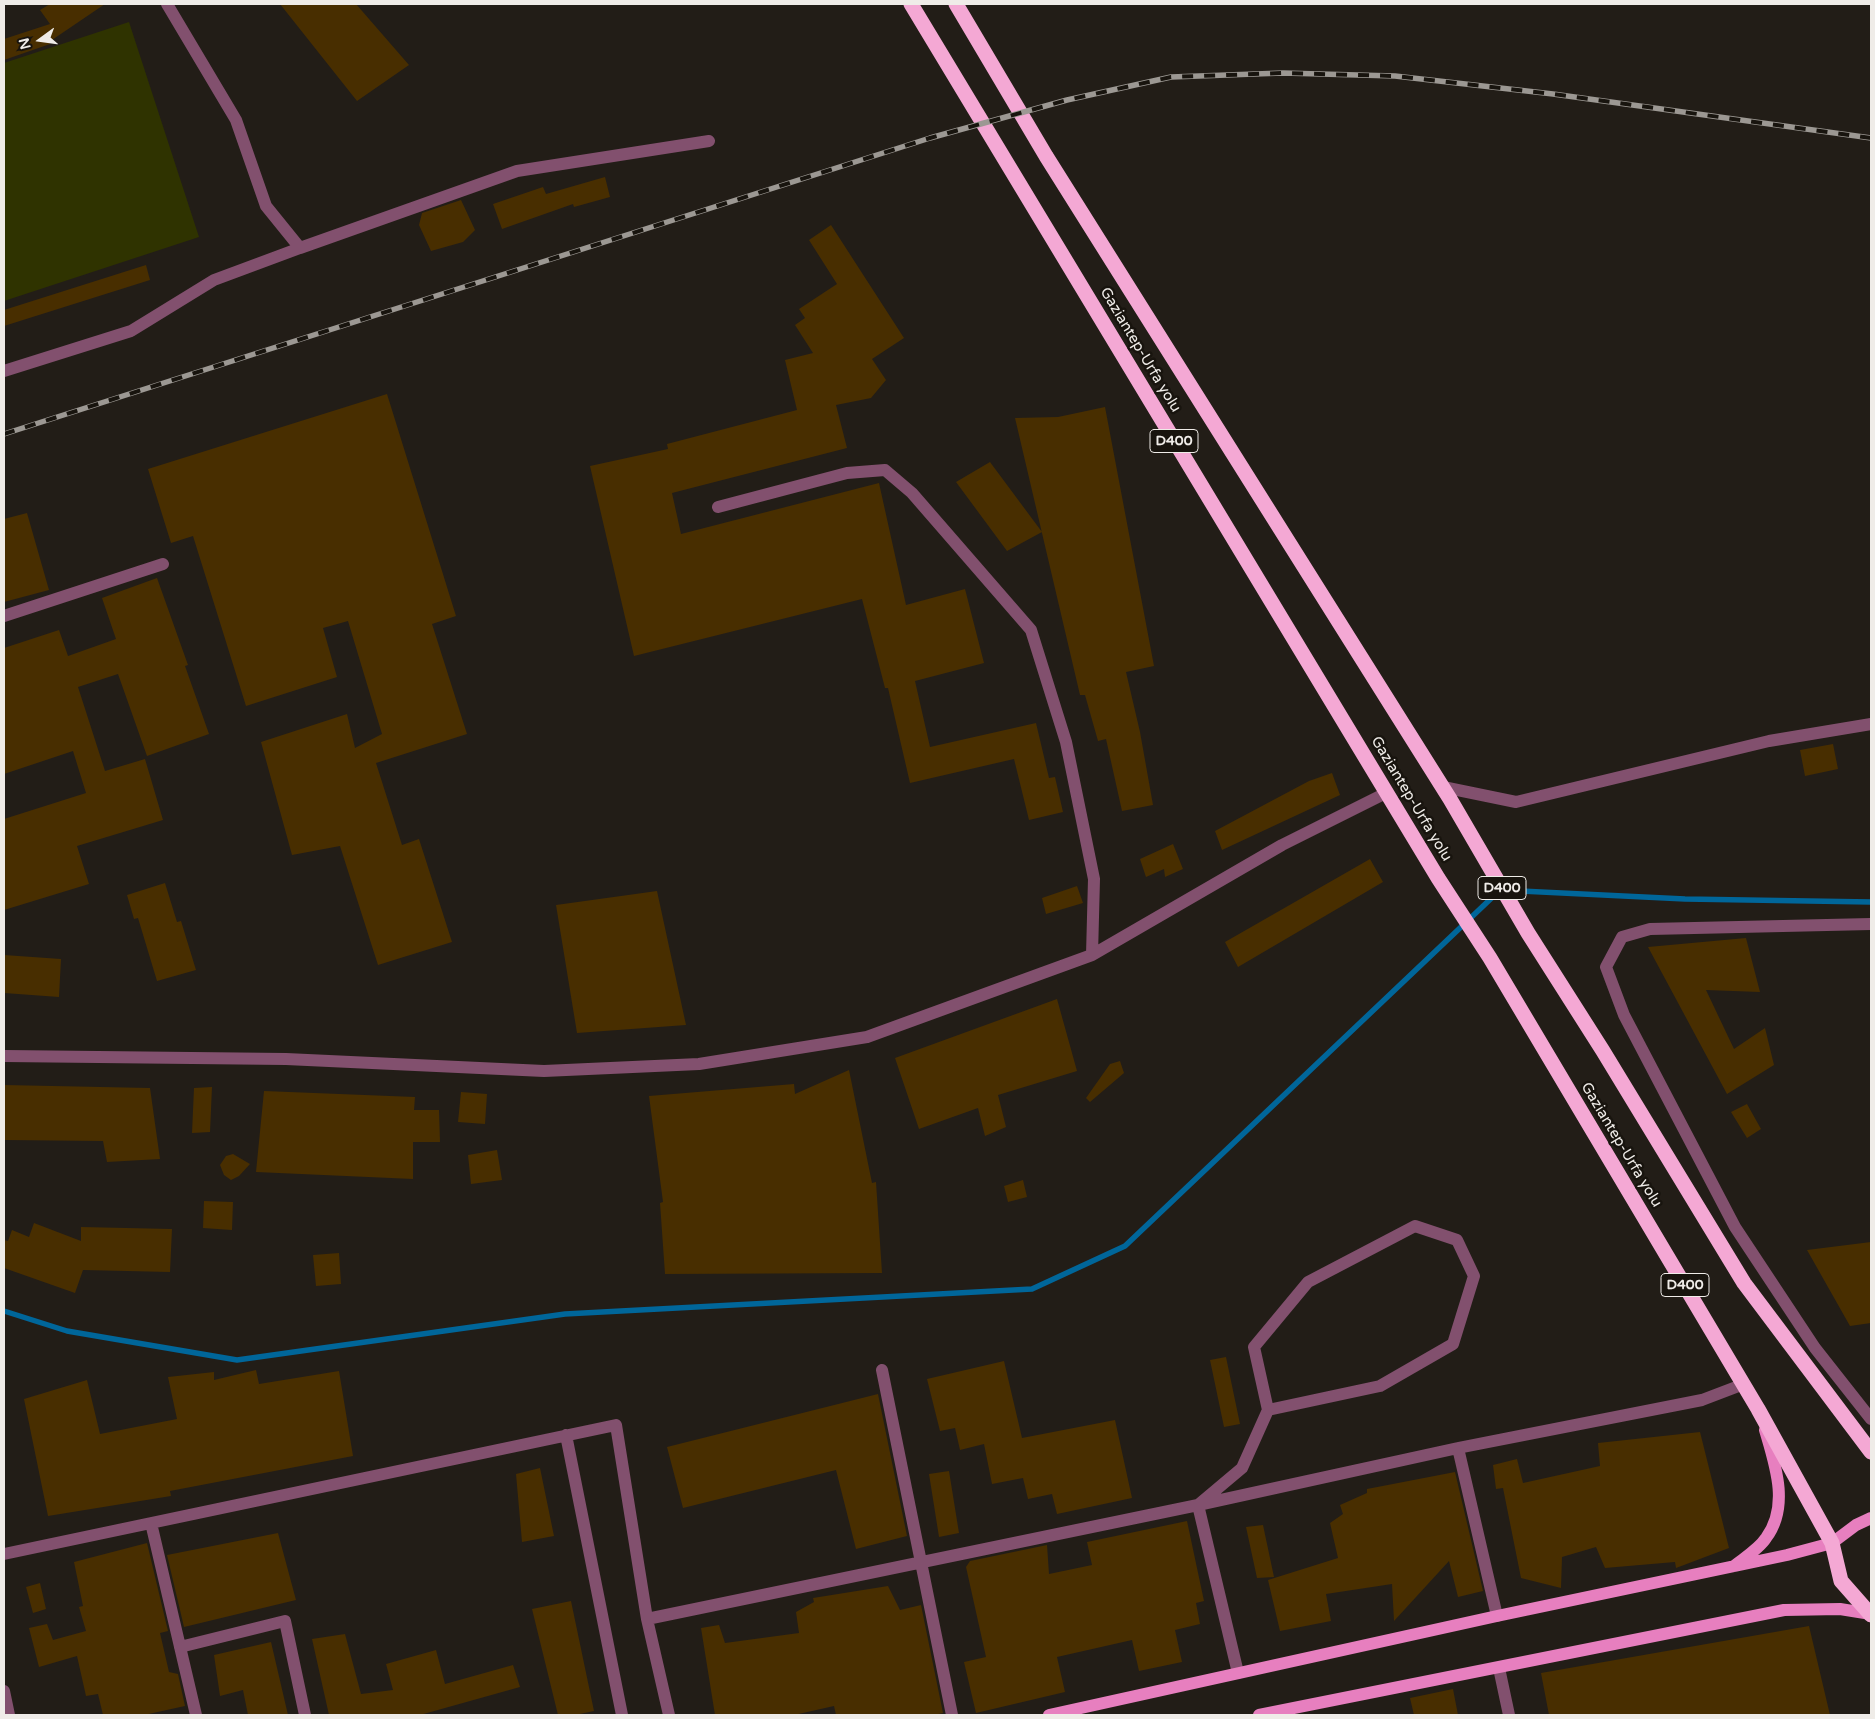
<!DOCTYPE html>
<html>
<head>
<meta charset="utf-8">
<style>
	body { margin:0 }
	#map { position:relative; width:1875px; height:1719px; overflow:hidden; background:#221d17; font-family:"Varela Round",sans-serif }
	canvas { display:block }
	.frame { position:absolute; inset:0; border:5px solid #efece8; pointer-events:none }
	.north { position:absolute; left:15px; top:15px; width:50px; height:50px; -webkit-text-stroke:4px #18140e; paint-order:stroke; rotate:256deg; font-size:14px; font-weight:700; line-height:20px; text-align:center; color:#efece8 }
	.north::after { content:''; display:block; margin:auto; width:18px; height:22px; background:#efece8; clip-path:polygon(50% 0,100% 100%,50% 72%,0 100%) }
</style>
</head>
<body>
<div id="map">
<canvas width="1875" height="1719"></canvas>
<div class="frame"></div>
<div class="north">N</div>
</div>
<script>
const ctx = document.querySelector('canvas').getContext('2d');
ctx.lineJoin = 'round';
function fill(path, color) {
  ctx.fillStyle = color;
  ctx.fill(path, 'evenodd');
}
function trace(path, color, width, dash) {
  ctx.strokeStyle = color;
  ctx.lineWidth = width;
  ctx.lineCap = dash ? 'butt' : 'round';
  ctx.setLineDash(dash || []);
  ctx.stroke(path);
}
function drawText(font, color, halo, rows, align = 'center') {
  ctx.font = font + ' "Varela Round",sans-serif';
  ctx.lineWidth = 5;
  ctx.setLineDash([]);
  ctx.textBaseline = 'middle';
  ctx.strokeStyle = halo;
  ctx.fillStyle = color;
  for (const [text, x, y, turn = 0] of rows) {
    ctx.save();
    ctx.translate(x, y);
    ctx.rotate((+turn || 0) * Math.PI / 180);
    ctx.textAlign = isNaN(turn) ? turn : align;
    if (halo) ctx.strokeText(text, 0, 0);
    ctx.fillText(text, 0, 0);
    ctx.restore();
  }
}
const green = new Path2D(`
	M129,22L199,237L4,301V63Z`);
const stream = new Path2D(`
	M4,1311L67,1331L237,1360L565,1314L1032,1289L1125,1246L1500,890L1685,899L1871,902`);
const building = new Path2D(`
	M50,4H105L49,42L50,44L4,60V39L50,24L40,10Z
	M280,4H356L409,65L357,101Z
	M605,177L610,197L574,207L573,204L502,229L493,204L543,187L546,194Z
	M461,200L475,230L463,242L431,251L419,225L422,213Z
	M831,225L904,338L872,359L886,380L871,398L836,405L847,448L672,493L681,534L879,483L906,605L965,589L984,663L915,681L930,747L1036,723L1049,778L1055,777L1063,812L1029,820L1014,759L910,783L888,688H885L862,599L634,656L590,466L668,449L667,444L797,410L785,360L813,353L795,325L805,318L799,309L837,284L809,240Z
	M146,265L150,280L4,326V310Z
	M387,394L456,616L432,624L467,734L376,763L402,845L419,839L452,942L378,965L340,846L292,855L261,742L347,714L355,748L382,734L348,621L323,628L337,677L246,706L193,536L171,543L148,469Z
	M1105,407L1154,666L1126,672L1140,732L1153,805L1122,811L1106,739L1098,741L1085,695H1080L1015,418L1058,417Z
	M990,462L1042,532L1007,551L956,482Z
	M27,513L49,590L4,602V519Z
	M157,578L188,665L185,666L209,734L147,756L118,674L78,687L105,771L145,759L163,820L77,846L89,884L4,910V819L86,793L73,751L4,774V648L59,630L68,656L116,639L102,598Z
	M1833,744L1838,769L1805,776L1800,750Z
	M1332,773L1340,795L1222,850L1215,831L1309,781Z
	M1173,844L1183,869L1165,877L1164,869L1146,877L1140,859Z
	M1370,859L1383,882L1238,967L1225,942Z
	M165,883L177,922L181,921L196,970L157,981L138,918L134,919L127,895Z
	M1077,886L1083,903L1046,914L1042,898Z
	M657,891L686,1025L577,1033L556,905Z
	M1746,938L1760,992L1706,990L1734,1049L1765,1028L1774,1065L1727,1094L1648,947Z
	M4,955L61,959L59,997L4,993Z
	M1057,999L1077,1071L998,1095L1006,1127L985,1136L978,1108L919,1129L895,1058Z
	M1120,1061L1124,1073L1090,1102L1086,1098L1110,1064Z
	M849,1070L872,1183L876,1182L882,1273L665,1274L660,1203L663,1202L649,1096L794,1084L795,1094Z
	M4,1085L150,1088L160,1159L107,1162L103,1141L4,1140Z
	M212,1087L210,1132L192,1133L194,1088Z
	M264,1091L415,1097L414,1110H439L440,1142H413V1179L256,1172Z
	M461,1092L487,1094L485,1124L458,1122Z
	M1747,1104L1761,1129L1747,1138L1731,1112Z
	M497,1150L502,1180L471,1184L468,1155Z
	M233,1154L250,1164L239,1176L231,1180L224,1175L220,1165L226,1156Z
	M1023,1180L1027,1197L1008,1202L1004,1186Z
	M204,1201L233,1202L232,1230L203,1228Z
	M34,1223L81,1241V1227L172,1229L170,1272L83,1270L75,1293L4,1268V1240L8,1241L12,1230L29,1237Z
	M1871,1242V1323L1850,1326L1807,1250Z
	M339,1253L341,1284L316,1286L313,1255Z
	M1226,1357L1240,1424L1224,1427L1210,1360Z
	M1004,1361L1022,1438L1115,1420L1132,1498L1057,1514L1052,1494L1028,1499L1023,1478L992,1484L984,1444L960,1450L955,1428L940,1431L927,1379Z
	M256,1370L259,1384L339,1371L353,1456L170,1491L171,1496L48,1516L24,1399L87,1380L100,1434L177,1419L168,1377L214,1372V1380Z
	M878,1394L907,1536L856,1549L836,1470L683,1508L667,1447Z
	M1700,1432L1729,1548L1676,1568L1675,1562L1605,1568L1596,1547L1562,1557L1561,1588L1521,1578L1503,1488L1496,1489L1493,1465L1517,1459L1523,1483L1600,1466L1598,1443Z
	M540,1468L554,1536L522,1542L516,1474Z
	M949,1471L959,1533L939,1537L929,1474Z
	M1455,1472L1483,1591L1458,1597L1449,1561L1394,1621L1392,1584L1326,1594L1331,1621L1280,1631L1268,1580L1338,1558L1330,1523L1343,1514L1340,1505L1367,1493V1489Z
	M1187,1521L1204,1601L1196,1603L1200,1624L1175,1630L1182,1662L1139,1671L1132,1640L1057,1657L1065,1692L976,1713L964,1662L986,1657L966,1567L970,1561L1047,1545L1049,1574L1092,1565L1087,1542Z
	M1263,1525L1274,1577L1257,1578L1246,1527Z
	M278,1533L296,1600L184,1627L167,1555Z
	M147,1543L168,1631L160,1633L169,1672L178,1674L185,1706L144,1715H103L98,1694L86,1696L77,1656L39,1667L29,1628L47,1624L53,1640L86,1631L79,1607L83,1606L74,1562Z
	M40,1583L46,1609L33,1613L26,1587Z
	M888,1586L900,1610L921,1605L943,1713L934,1715H836L834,1706L794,1715H715L701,1628L719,1625L725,1643L799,1633L796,1612L814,1602L813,1598Z
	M571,1601L594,1711L575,1715H558L532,1609Z
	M1809,1626L1830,1715H1549L1541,1673Z
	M345,1634L361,1694L393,1690L386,1664L436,1650L445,1684L513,1665L520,1687L420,1715H329L312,1639Z
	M271,1642L288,1715H248L243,1690L220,1696L214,1655Z
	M1453,1689L1458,1715H1414L1410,1698Z`);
const minor = new Path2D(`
	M167,4L236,120L266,206L300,248L517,171L709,141
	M4,371L131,331L214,280L300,248
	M718,507L847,473L885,470L912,493L1031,630L1066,742L1094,879L1092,955
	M4,616L163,564
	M1443,787L1516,802L1769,741L1871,724
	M1871,924L1650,929L1622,937L1606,967L1624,1015L1735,1227L1815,1348L1871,1419
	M4,1056L286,1059L544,1071L699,1064L867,1037L1092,955L1282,845L1386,793
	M882,1370L952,1715
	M566,1435L622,1715
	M1458,1448L1497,1616
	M151,1523L196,1715
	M4,1554L616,1425L647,1619L669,1715
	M647,1619L1198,1505L1458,1448L1702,1400L1744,1384
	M180,1647L285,1621L305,1715
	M1499,1668L1509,1715
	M1238,1673L1198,1505L1242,1468L1268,1410L1380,1386L1453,1344L1474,1276L1457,1240L1415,1226L1308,1282L1254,1347L1268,1410
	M4,1691L9,1715`);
const major = new Path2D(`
	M1734,1566C1744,1558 1759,1549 1766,1538C1790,1506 1775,1464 1765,1430
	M1049,1715L1497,1616L1787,1555L1832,1543L1856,1525L1871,1518
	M1259,1715L1784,1610L1840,1609L1871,1614`);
const highway = new Path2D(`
	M911,4L1438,878L1490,958L1758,1409L1832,1543L1841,1581L1871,1615
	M956,4L1046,156L1450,799L1528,933L1603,1051L1744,1283L1871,1452`);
const rail = new Path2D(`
	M4,434L930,138L1067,100L1171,77L1283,73L1395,76L1553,94L1871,138`);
const shields = [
	[1174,441,48],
	[1502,888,48],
	[1685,1285,48]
];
const shieldNames = [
	["D400",1174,441],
	["D400",1502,888],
	["D400",1685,1285]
];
const streetNames = [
	["Gaziantep-Urfa yolu",1140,350,59],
	["Gaziantep-Urfa yolu",1411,799,59],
	["Gaziantep-Urfa yolu",1621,1145,59]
];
fill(green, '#2f3300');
trace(stream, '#00669a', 5.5);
fill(building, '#482e00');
trace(minor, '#82506e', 12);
trace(major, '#e77fbf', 12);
trace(highway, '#f4a8d4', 15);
trace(rail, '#9c9893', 5.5);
trace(rail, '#18140e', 4, [11]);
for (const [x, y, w] of shields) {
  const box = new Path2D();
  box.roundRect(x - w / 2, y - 11.5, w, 23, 4);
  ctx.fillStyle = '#18140e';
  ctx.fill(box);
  trace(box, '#efece8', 1);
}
drawText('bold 14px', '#efece8', null, shieldNames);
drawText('15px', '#efece8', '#18140e', streetNames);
</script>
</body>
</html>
